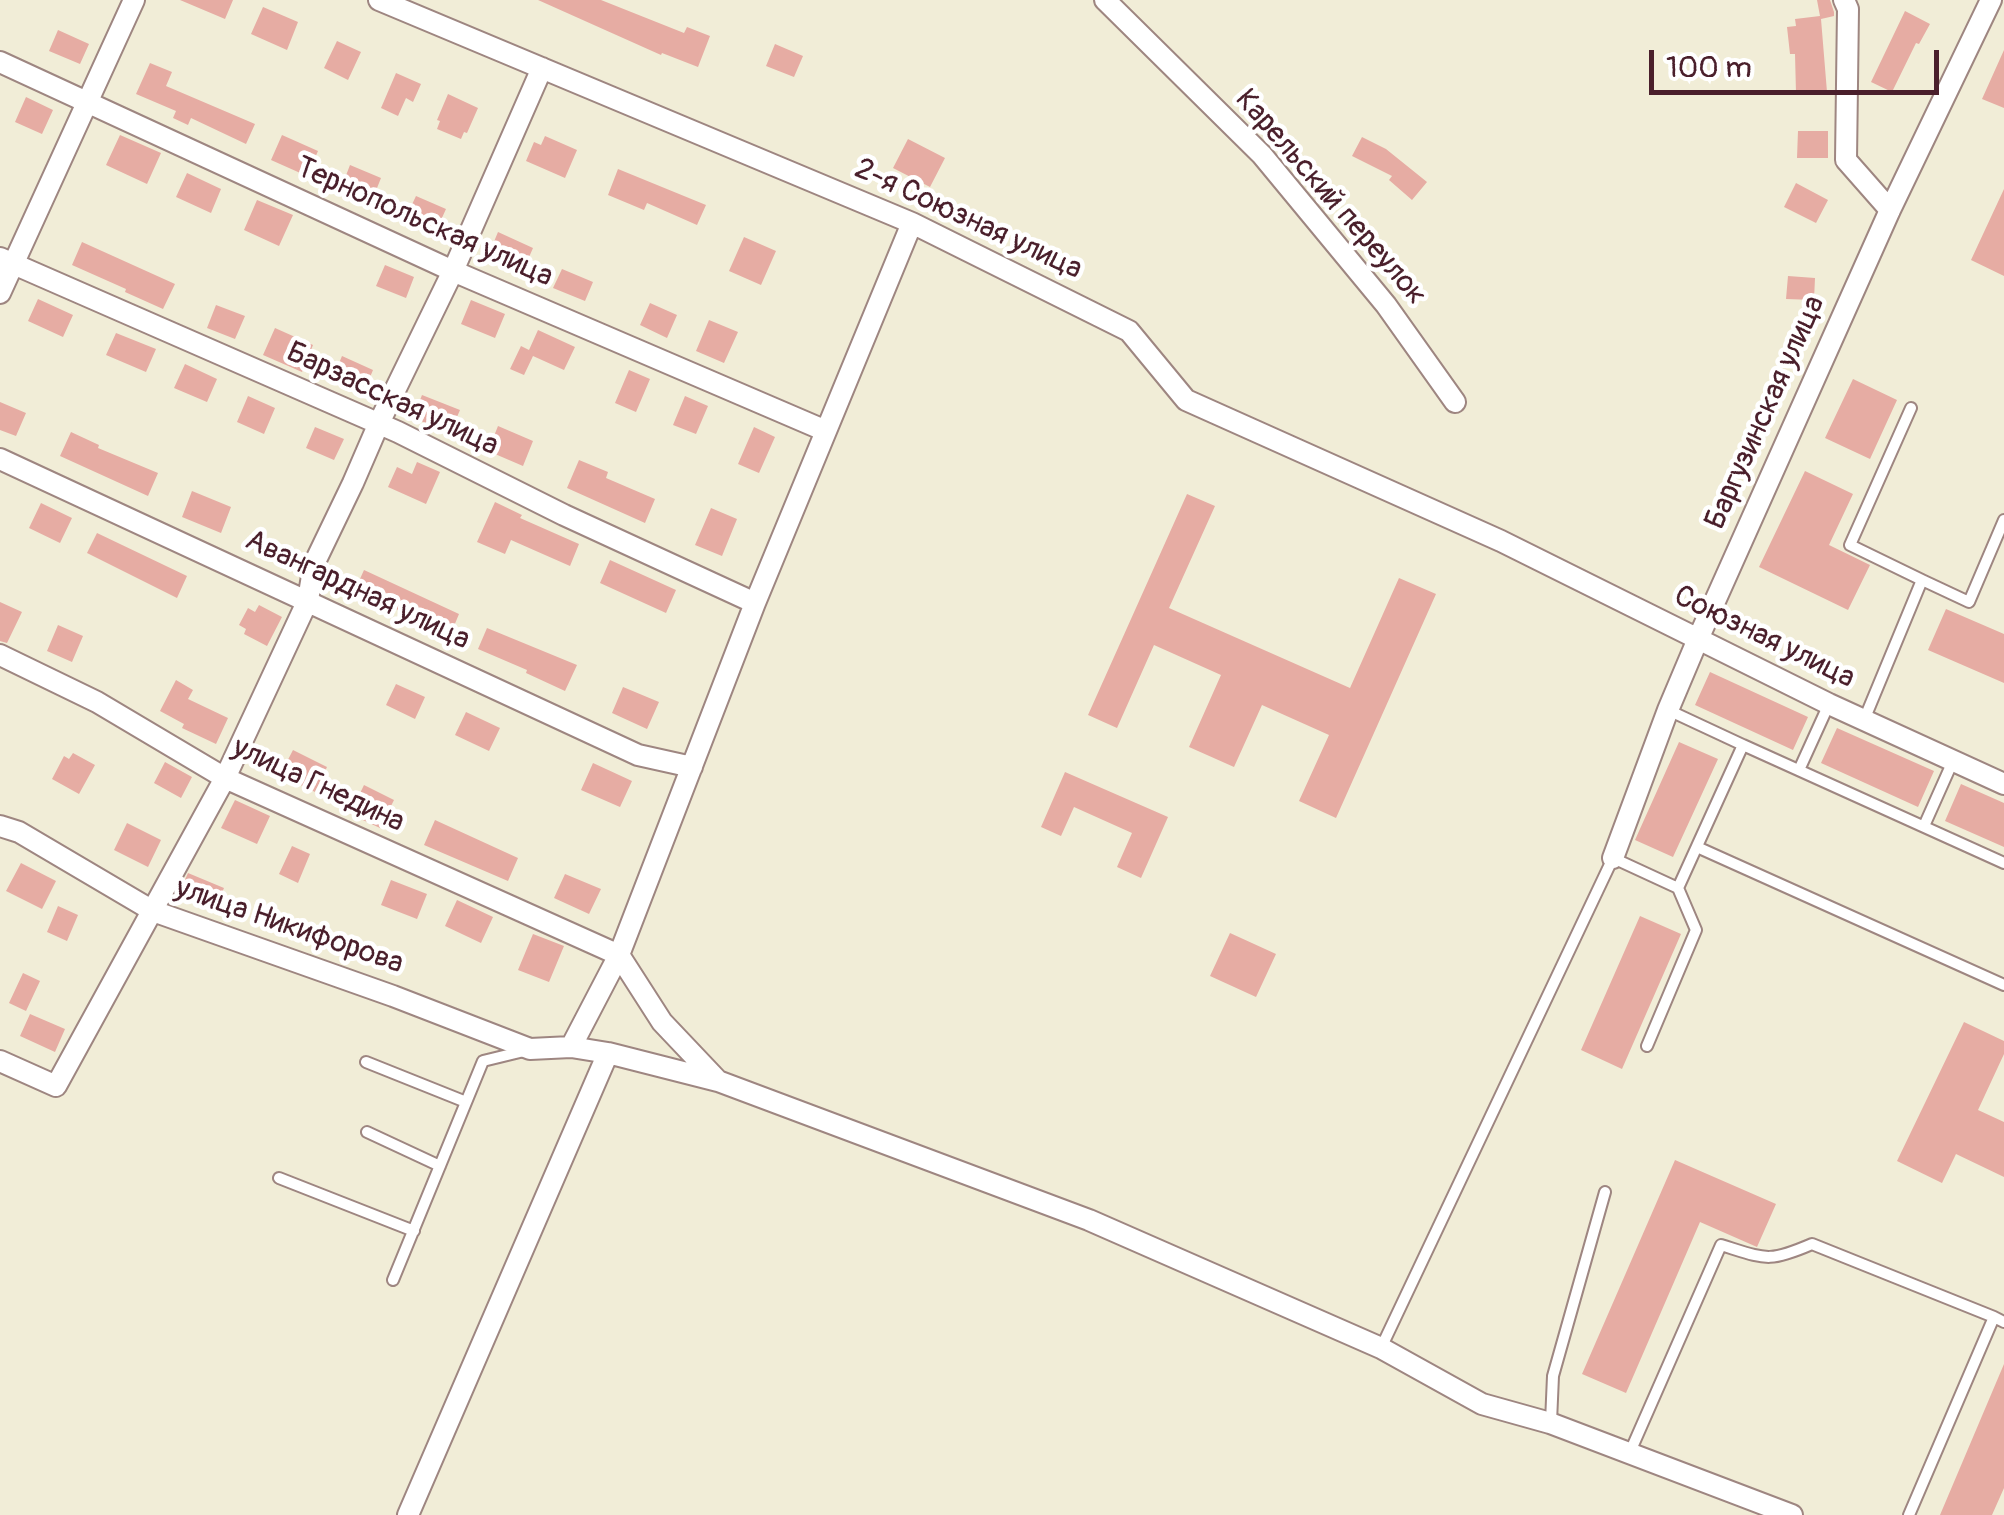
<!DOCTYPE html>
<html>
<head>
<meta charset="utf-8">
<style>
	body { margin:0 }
	#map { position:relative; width:2004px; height:1515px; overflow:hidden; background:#f1edd7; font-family:Pangolin,sans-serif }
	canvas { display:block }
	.scale { position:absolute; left:1649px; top:50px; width:290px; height:45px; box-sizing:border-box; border:5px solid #4a1f2b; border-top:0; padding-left:12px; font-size:30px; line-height:35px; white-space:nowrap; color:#4a1f2b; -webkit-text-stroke:8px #fff; paint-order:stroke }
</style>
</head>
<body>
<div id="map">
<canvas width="2004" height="1515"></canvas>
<div class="scale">100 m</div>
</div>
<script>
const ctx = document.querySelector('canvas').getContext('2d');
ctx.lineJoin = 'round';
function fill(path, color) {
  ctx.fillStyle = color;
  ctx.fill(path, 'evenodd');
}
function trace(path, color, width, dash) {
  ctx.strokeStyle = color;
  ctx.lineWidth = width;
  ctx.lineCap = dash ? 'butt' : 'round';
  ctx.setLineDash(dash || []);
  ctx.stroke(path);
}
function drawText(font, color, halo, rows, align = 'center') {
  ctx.font = font + ' Pangolin,sans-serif';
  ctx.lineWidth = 9;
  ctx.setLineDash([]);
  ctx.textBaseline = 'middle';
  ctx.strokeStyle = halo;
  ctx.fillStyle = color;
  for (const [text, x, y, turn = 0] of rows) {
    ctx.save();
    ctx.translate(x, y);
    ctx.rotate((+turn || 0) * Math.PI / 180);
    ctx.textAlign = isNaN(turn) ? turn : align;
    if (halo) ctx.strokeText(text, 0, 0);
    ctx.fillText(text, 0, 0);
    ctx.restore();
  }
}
const building = new Path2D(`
	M180,0H233L225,19Z
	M538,0H601L684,33L687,27L710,36L698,67L662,53L661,55Z
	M1817,0H1830L1834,12V16L1821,19L1827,92L1796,93L1795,54H1790L1787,27L1796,26L1795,19L1820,16Z
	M263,7L298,22L287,50L251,34Z
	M1905,11L1930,24L1919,44L1916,43L1892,92L1871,82Z
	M58,30L89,44L80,64L49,51Z
	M337,41L361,52L348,80L324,68Z
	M775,44L803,56L794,77L766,66Z
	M2004,50V108L1982,99Z
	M150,63L172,72L166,86L255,124L246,144L191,118L188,125L173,118L176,111L136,94Z
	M396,73L421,84L413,102L406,98L398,116L381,108Z
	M448,94L478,108L467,133L464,132L461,139L437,129L440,121L437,120Z
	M26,97L53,110L42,134L15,122Z
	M1798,131H1828V158H1797Z
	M120,135L161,153L147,184L106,165Z
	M282,135L318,151L307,176L271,160Z
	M545,136L577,150L565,178L526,161L534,142L541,145Z
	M1362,137L1386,149L1427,182L1412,200L1389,180L1392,176L1352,156Z
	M908,139L945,158L930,187L893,168Z
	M350,165L381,178L371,203L340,191Z
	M618,169L706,205L697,225L647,203L644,210L608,195Z
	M187,173L221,189L211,213L176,197Z
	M1796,183L1828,200L1816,223L1784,207Z
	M2004,189V276L1971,260Z
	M416,196L446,209L436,231L406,217Z
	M257,200L293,215L279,246L244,230Z
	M498,232L533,248L523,271L488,256Z
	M744,237L776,251L761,285L729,271Z
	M82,242L175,284L163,309L125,292L126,289L72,265Z
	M385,265L414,277L406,298L376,286Z
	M562,269L593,282L585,301L553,288Z
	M1788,276L1815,278L1814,300L1786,299Z
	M38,299L73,315L63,337L28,321Z
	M471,300L505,314L495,338L461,324Z
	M650,303L677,315L667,338L640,325Z
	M216,305L245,316L235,339L207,328Z
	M709,320L738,332L724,363L696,351Z
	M275,328L313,345L302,372L263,355Z
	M538,330L575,347L564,370L533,356L524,375L510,369L521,346L529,350Z
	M116,333L156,349L146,372L106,355Z
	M342,356L373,370L363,394L332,380Z
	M185,364L217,379L207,402L174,388Z
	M629,370L650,379L636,412L615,403Z
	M1853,379L1897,400L1870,459L1825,438Z
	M422,395L460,410L450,433L413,418Z
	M248,396L275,408L264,434L237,422Z
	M685,396L708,406L696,434L673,425Z
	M0,402L26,413L16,436L0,430Z
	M498,426L533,441L523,466L488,451Z
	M315,427L344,439L334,460L306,448Z
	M754,427L775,437L759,473L738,464Z
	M71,432L99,445L98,448L158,473L148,496L60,456Z
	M579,460L608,472L606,478L655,499L645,523L567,488Z
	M417,462L440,472L426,504L388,487L397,467L412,474Z
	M1805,471L1853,494L1829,545L1870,565L1848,610L1759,567Z
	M192,491L231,507L221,533L182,517Z
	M1187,494L1215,506L1169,608L1350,688L1399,578L1436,594L1336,818L1299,801L1329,735L1262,705L1234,767L1189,747L1221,675L1154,645L1117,728L1088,715Z
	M495,502L522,515L520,518L579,544L570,566L511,540L505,554L477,542Z
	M41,503L72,518L60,543L29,528Z
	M711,508L737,519L722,556L695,545Z
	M97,533L187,576L177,598L87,553Z
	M610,560L676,590L666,613L600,583Z
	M364,570L459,614L449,638L415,624L417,619L355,590Z
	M0,602L22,612L7,643L0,641Z
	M259,605L282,617L267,646L244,634L246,629L239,625L248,608L255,612Z
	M1946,609L2004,634V683L1928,650Z
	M58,625L83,636L72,662L47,651Z
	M487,628L577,665L565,691L526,673L527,670L478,649Z
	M1710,672L1808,717L1793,750L1695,705Z
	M176,680L193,690L188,699L228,718L216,744L182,728L184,724L160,711Z
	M396,684L425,697L415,719L386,705Z
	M623,687L659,702L647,729L612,713Z
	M466,712L500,728L489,751L455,735Z
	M1837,728L1934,771L1918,807L1821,763Z
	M1679,742L1718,759L1673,857L1635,840Z
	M293,750L327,767L315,792L280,775Z
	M73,753L95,765L79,794L52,779L64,756L69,759Z
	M165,762L192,777L181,798L154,783Z
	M593,763L632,781L620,807L581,790Z
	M1065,772L1168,817L1141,878L1117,867L1132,833L1074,807L1061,836L1041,827Z
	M1961,784L2004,803V847L1945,821Z
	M364,785L394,800L380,828L350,814Z
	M235,800L270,816L257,844L221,828Z
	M435,820L518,858L508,881L424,845Z
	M127,823L161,840L148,867L114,850Z
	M292,846L310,854L298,883L279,874Z
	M21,863L56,881L42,909L6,891Z
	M188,873L224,888L214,911L178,895Z
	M565,874L601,889L589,914L554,898Z
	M391,880L427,894L417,919L381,905Z
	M457,900L493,917L481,943L445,926Z
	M58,906L78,915L67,941L47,932Z
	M1640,916L1681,934L1622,1069L1581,1050Z
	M1230,933L1276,954L1256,997L1210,976Z
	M533,934L564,946L549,982L518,970Z
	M23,973L40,981L26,1011L9,1003Z
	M30,1014L65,1029L55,1052L20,1036Z
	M1964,1022L2004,1041V1054L1978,1110L2004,1122V1177L1956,1154L1942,1183L1897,1161Z
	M1675,1160L1776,1204L1757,1247L1700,1222L1626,1393L1582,1374Z
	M2004,1364V1488L1992,1515H1940Z`);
const service = new Path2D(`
	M1922,580L1969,602L2004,520
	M1668,710L1743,745
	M1864,720L1922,580L1850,545L1911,408
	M1799,770L1829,704
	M1924,826L1953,761
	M1697,847L2004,985
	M1678,888L1743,745L2004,863
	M366,1062L466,1102
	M367,1132L440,1166
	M279,1178L414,1231
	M393,1280L483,1061L524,1051
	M1381,1348L1613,858L1678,888L1696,930L1647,1046
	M1551,1422L1553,1376L1605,1192
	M1630,1452L1721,1245C1766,1259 1768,1263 1812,1244L1994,1317
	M1909,1515L1994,1317L2004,1322`);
const minor = new Path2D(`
	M379,0L912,223L1129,331L1186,400L1501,541L1829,704L2004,784
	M1105,0L1262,155L1386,305L1455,402
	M1844,0L1848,9L1846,160L1890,210
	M0,62L453,271L826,431
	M0,258L398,432L564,515L755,603
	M0,293L134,0
	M0,459L638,755L692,767
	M0,655L97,702L225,778L619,955L662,1022L717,1080
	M0,826L19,832L153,911L393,996L530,1049L571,1047L608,1053L718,1081L1089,1220L1381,1348L1482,1404L1550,1423L1792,1515
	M1613,858L1668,710L1698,639L1890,210L1991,0
	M571,1047L619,955L755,603L912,223
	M0,1061L56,1086L225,778L308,600L314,564L353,483L379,423L453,271L542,68
	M408,1515L608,1053`);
const streetNames = [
	["Карельский переулок",1330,198,49],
	["2-я Союзная улица",968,220,25],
	["Тернопольская улица",424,223,24],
	["Барзасская улица",392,400,25],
	["Баргузинская улица",1766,413,-66],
	["Авангардная улица",357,591,25],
	["Союзная улица",1764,638,26],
	["улица Гнедина",318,786,25],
	["улица Никифорова",289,927,19]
];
fill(building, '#e6aca3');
trace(service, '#9e8681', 14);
trace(minor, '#9e8681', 24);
trace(service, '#fff', 10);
trace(minor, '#fff', 20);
drawText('30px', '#4a1f2b', '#fff', streetNames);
</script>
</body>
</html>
